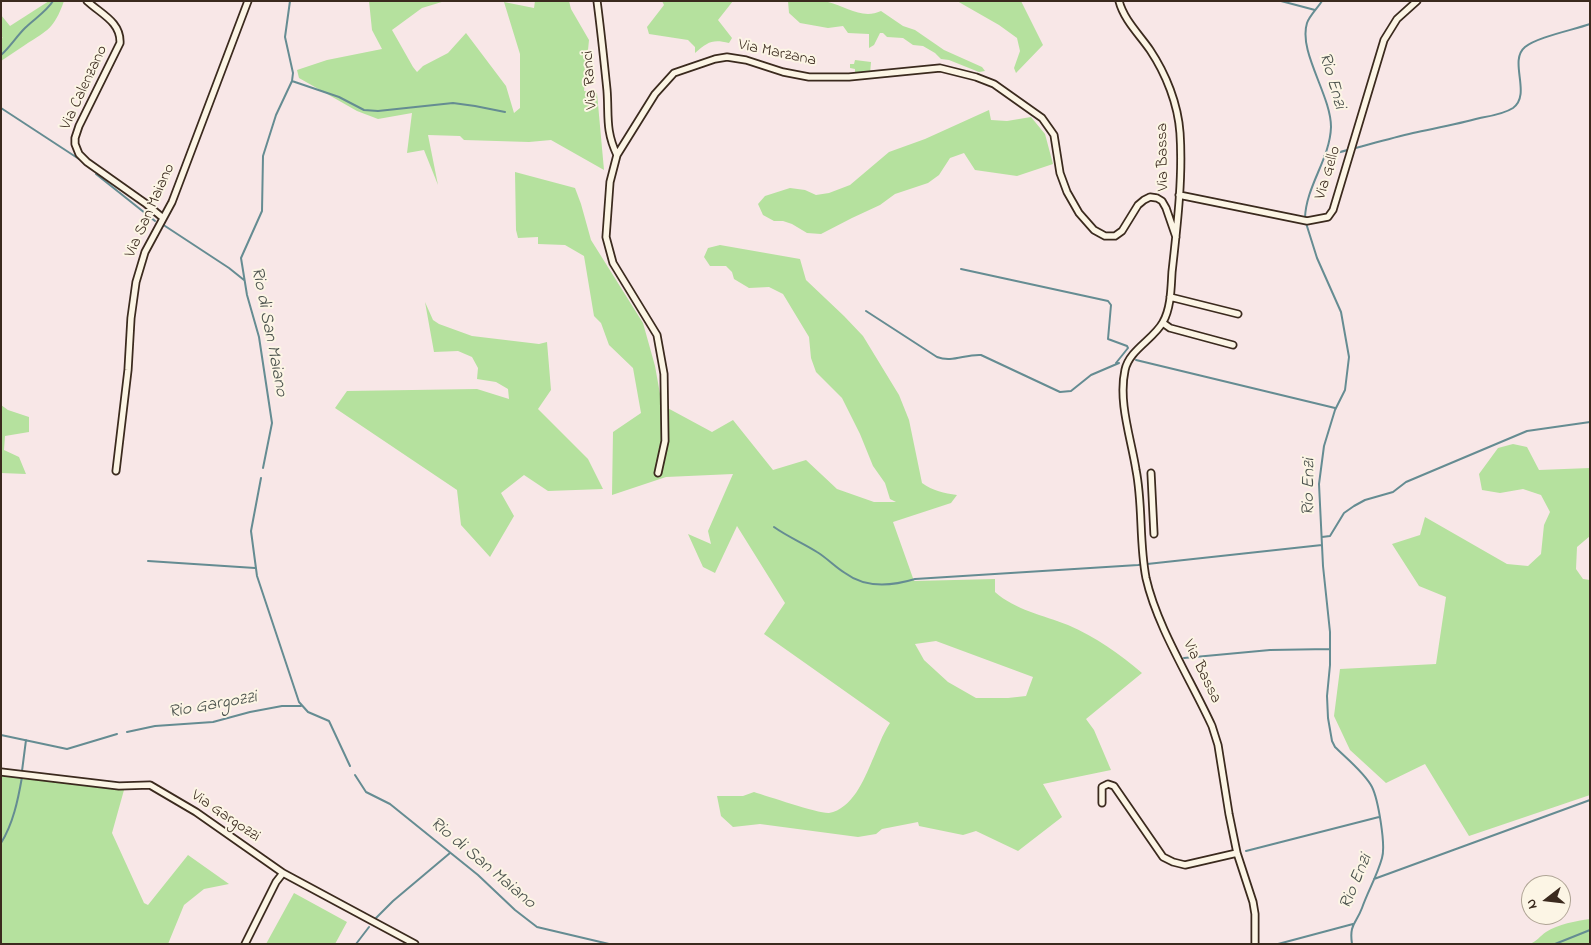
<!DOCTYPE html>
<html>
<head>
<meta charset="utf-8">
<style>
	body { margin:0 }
	#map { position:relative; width:1591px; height:945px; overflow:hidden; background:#f8e7e7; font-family:"Indie Flower",sans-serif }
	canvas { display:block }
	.frame { position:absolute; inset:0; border:2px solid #3b2a1e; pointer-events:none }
	.north { position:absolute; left:1521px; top:875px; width:50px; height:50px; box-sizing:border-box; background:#fcf5e5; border:1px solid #afa495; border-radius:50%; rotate:254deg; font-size:14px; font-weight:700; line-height:20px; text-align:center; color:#3b2a1e }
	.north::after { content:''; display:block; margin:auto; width:18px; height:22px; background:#3b2a1e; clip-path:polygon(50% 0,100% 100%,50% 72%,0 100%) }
</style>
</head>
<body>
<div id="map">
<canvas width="1591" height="945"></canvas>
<div class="frame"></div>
<div class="north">N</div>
</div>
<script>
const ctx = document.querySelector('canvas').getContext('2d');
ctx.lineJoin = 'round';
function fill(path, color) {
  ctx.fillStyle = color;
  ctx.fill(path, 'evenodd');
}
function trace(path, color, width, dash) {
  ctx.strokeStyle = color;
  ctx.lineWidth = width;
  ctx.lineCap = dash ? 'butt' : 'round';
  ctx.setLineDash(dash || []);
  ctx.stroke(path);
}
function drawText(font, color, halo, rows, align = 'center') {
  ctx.font = font + ' "Indie Flower",sans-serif';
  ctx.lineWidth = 4;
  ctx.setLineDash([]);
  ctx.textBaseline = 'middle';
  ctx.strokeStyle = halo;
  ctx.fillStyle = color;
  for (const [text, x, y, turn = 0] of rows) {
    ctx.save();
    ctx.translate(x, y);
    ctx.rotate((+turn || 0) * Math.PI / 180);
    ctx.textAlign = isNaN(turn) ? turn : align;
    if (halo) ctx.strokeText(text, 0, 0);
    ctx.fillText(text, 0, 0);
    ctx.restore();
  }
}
const green = new Path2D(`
	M49,1H64C54,29 48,30 25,45C17,50 9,56 1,61V40L3,37L1,38V15L10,26Z
	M369,1H445L422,8L392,30L413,67L417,72L423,66L448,53L466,33L506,86L514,113L520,108V54L504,2L534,8L535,1H569L571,9L589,40L584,91L597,93L604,170L551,140L529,142L464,140L460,136L428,135L438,185L424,150L407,153L412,113L378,119L357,111L299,78L297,70L327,60L382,49L372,30Z
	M662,1H733L718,20L732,38L729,43C712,39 708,42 695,53V47L688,40L649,34L647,27L664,5Z
	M788,1C800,1 816,0 828,2C846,6 862,20 881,11L903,26L915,30L944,50L982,67L985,71L979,72L949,60L941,59L935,53L923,46L913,45L903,38L887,37L883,33H880L874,45L869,48V34L848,33L843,26L828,28L800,23L789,13Z
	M957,1H1021L1043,45L1016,73L1014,68L1020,51L1017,38L999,25Z
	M855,60L871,62L870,74L855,72V69L850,68V64H854Z
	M989,110L991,120L1007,121L1031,117L1045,134L1053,164L1017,176L975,170L964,153L950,158L939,175L928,183L895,194L880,205L852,218L821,234L807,233L792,224L783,221H774L763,215L758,204L765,196L790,188L805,190L816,195L829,193L850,185L889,152L925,139Z
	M515,172L575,188L581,204L591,240L643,323L655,366L662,405L712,432L733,420L773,470L806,460L837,489L874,502H896L890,499L885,483L873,466L860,434L842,398L816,372L811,358L809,337L783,294L769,287L749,288L734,279L732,272L726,266H710L704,257L708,248L720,245L800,259L806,280L844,316L863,336L899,395L909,420L922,483C933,491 944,493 957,495L951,503L893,522L914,581L995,579V592C1015,610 1043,615 1068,625C1096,637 1120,654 1142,673L1086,719L1094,730L1111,770L1043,784L1062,817L1018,851L976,831L963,835L919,826L918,822L882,829L876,834L858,837L760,824L733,827L721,816L717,796H743L754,792C767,796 820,814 829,813C852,809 864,780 872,761C878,748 882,735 890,723L764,634L785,603L737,526L715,573L703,567L688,534L711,544L708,531L733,474L666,477L612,495L613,432L641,413L633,368L609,345L601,323L594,316L584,256L565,245L538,244V237L518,238L516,230ZM936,641L1033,677L1026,696L1008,698H976L948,682L924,660L915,644Z
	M425,302L433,320L439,324L472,336L539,344L547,342L551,390L538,409L588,459L603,489L548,491L524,475L501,493L514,516L490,557L461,525L457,490L335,408L347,391L477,389L509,399L508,389L496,382L477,379L478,368L472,357L458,351L434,352Z
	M1,405L8,410L29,417V432L5,436L4,450L19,457L26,474L1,473Z
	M1513,444L1527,447L1539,470L1590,468V536L1577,547L1576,569L1583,579L1590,580V795L1469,836L1425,764L1386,783L1350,750L1334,716L1340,669L1436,664L1446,597L1419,586L1392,544L1420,535L1425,517L1507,564L1528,566L1541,554L1544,525L1550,512L1541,495L1523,489L1500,493L1482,490L1479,474L1498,448Z
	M1,775L124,790L112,833L144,903L148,905L188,855L229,884L204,889L184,905L168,944H1Z
	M294,893L347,922L335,944H266Z
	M1590,919V944H1530C1537,941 1540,936 1546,932C1558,924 1576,921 1590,919Z`);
const stream = new Path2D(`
	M1281,1L1315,10
	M1,55C10,47 16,37 25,28C34,19 46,12 53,1
	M292,81L339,97L364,110L378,111L453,103L475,106L505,112
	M1,108L79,159
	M1324,156C1354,149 1383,140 1413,133C1436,128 1458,124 1480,118C1491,116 1504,114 1513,108C1532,94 1508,61 1525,47C1537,37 1573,30 1590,24
	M96,174L155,221
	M1305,218C1306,186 1330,159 1331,127C1331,95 1298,52 1307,23C1310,15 1317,9 1322,1
	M1306,223L1317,258L1341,312L1349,357L1345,390L1335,410L1324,446L1319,484L1323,566L1330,632V665L1327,696L1328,718L1332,741L1335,747C1346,758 1365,773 1372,787C1378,799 1386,845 1382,858C1377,876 1368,891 1362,908C1356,924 1349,924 1352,944
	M162,224L229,268L244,280
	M961,269L1108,301L1111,305L1108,339L1127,346L1128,348L1116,363
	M866,311L937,357C952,363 965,354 981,355L1060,392L1071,391L1091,375L1119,363
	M1136,360L1335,408
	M263,468L272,423L259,337L247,295L241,258L262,211L263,156L276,115L292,81L293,73L285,37L290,1
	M261,478L251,531L257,576L299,702L308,712L329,721L350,766
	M774,527C788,537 803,543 817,552C827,558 835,567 845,573C865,588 892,586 915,579L1138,565L1322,545
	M1322,537L1330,536L1344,513L1354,506L1365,500L1393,492L1406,482L1527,431L1590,422
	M148,561L255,568
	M1184,658L1270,650L1330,649
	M127,732L155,726L213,722L250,712L282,706H301
	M1,735L67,749L117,734
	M22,771L26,740
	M355,775L366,792L390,804L478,875L515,910L537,927L609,944
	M1,843C13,824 18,800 22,777
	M1246,851L1379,817
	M1374,879L1590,800
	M375,919L393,901L450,853
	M356,944L369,927
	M1278,944L1353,924
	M1555,944L1590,930`);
const minor = new Path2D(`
	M87,1C101,14 121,22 120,43L79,126L75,138V144L79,154L87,162L145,203L163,218
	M597,1C601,31 604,61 607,90C609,115 605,130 617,155
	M1119,1C1124,20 1139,34 1150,50C1166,74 1178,104 1180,133C1183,178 1177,227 1172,272C1171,288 1171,308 1163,322C1154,339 1129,350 1125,370C1118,402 1131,438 1136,470C1143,505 1139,542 1146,578C1157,627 1191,680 1212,726L1218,745L1229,814L1237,853L1253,902L1255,914V944
	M1179,195L1307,221L1328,217L1333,210L1384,40L1397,19L1417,1
	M1170,297L1238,314
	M1163,323L1170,328L1233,345
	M116,471L128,370L131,318L136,282L145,252L172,202L248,1
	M658,473L665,441L664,374L657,335L613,263L606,237L610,182L617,155L655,94L674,73L715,59L727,57L746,60L783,72L809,77H849L940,68L976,77L994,84L1042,118L1054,135L1060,173L1067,192L1079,213L1094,230L1105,236H1115L1122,231L1138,205L1144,200L1150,197L1157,198L1162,201L1166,208L1176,237
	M1151,473L1154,534
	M1,772L119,786L150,785L196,812L283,873L415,944
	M1102,803V787L1108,784L1114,786L1163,857L1173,862L1185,865L1237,853
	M245,944L276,882L283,873`);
const streetNames = [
	["Via Marzana",777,54,12],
	["Via Ranci",591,80,-94],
	["Via Calenzano",85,88,-65],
	["Via Bassa",1164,157,-91],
	["Via Gello",1329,173,-73],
	["Via San Maiano",151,211,-66],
	["Via Bassa",1201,672,64],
	["Via Gargozzi",225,817,34]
];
const waterNames = [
	["Rio Enzi",1331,81,74],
	["Rio di San Maiano",268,332,79],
	["Rio Enzi",1310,487,-89],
	["Rio Gargozzi",213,706,-10],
	["Rio di San Maiano",482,864,40],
	["Rio Enzi",1357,882,-67]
];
fill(green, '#b5e19e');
trace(stream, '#658c92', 2);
trace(minor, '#3b2a1e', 9);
trace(minor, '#fcf5e5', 5.5);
drawText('16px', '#3b2a1e', '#fcf5e5', streetNames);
drawText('italic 18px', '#4c534e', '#fcf5e5', waterNames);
</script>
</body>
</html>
